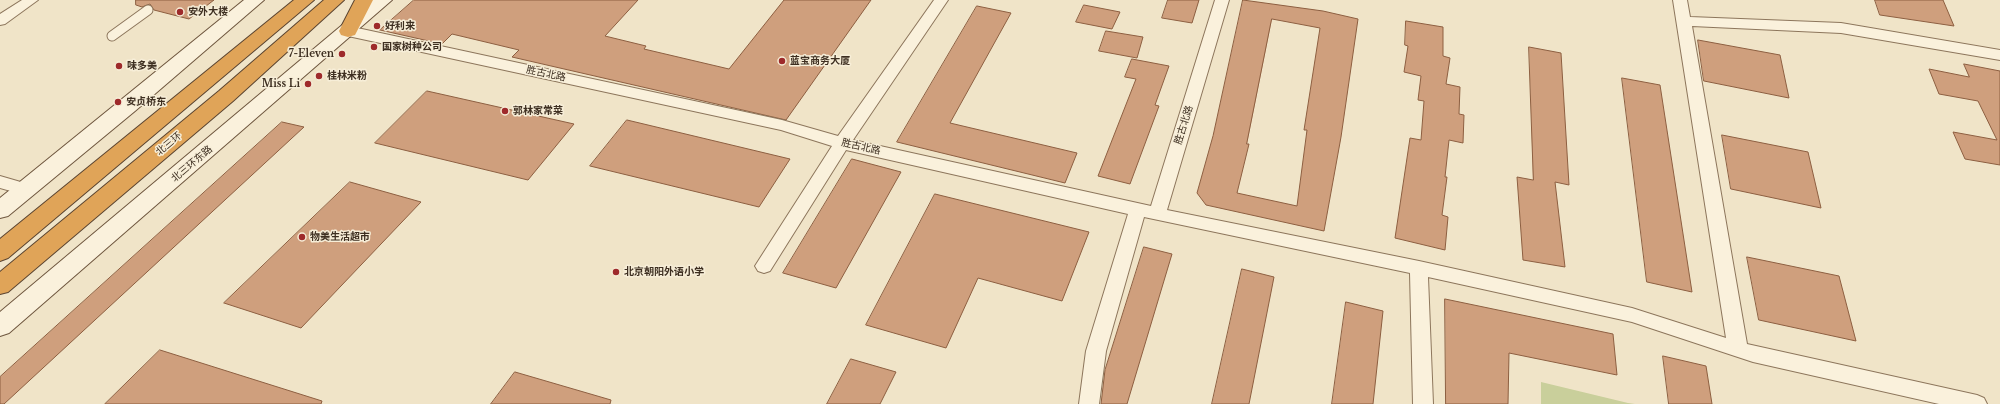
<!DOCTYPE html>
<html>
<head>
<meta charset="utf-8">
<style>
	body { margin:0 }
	canvas { display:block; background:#f0e4c8 }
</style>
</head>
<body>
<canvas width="2000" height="404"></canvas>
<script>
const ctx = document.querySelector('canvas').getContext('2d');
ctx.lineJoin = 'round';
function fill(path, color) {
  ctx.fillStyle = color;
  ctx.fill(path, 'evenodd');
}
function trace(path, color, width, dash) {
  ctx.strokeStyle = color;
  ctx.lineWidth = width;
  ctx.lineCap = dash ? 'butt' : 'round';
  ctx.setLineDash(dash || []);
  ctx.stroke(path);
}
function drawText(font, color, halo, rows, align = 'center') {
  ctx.font = font + ' "Libre Baskerville","Noto Sans SC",serif';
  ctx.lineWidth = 3;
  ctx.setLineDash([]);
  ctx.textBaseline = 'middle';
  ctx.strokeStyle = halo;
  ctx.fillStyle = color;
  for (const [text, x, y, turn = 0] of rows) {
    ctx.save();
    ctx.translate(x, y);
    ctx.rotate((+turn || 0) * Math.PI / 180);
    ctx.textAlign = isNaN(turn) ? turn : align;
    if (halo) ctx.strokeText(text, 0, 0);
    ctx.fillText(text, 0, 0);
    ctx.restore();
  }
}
const green = new Path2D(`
	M1541,382L1628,403L1635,404H1541Z`);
const building = new Path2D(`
	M136,0H214L189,19L154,10L150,4L142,7L136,5Z
	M414,0H638L605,36L646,46L644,49L729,69L784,0H871L786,120L512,57L519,50L452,34L442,44L380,30Z
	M1168,0H1199L1192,23L1162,18Z
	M1243,0L1323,11L1358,19L1341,137L1324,231L1206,205L1197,193L1213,136ZM1272,19L1320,28L1304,130H1307L1297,206L1237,193L1249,144H1247Z
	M1875,0H1943L1954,26L1880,15Z
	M1084,5L1120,12L1112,29L1076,22Z
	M977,6L1011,13L950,123L1077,153L1065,183L897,142Z
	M1406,21L1443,27V56L1450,58L1446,84L1460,87L1459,114L1464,115L1463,143L1449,140L1445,177H1447L1442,215L1448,217L1445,250L1395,238L1410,138L1421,140L1424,101L1418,100L1421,76L1404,72L1408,46L1405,45Z
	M1106,31L1143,37L1137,58L1099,51Z
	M1698,40L1780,55L1789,98L1704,81Z
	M1529,47L1561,53L1569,185L1555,182L1565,267L1523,260L1517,177L1533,180Z
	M1132,59L1169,66L1155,105L1159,106L1130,184L1098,176L1136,79L1125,77Z
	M1964,64L2000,71V165L1965,159L1953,132L1997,140L1978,101L1939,94L1929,69L1969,77Z
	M1622,78L1660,85L1692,292L1647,282Z
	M427,91L574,124L528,180L375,143Z
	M627,120L790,159L759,207L590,166Z
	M282,122L304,127L4,404H0V377Z
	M1722,135L1808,152L1821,208L1731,189Z
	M852,159L901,172L836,288L783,273Z
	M350,182L421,202L301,328L224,303Z
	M935,194L1089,232L1062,301L978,278L946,348L866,325Z
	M1144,247L1172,254L1127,404H1101L1105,370Z
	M1747,257L1839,276L1856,341L1759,320Z
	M1242,269L1274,277L1249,404H1212Z
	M1445,299L1613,334L1617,375L1509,353L1508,404H1446Z
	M1346,302L1383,311L1373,404H1332Z
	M160,350L322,401L321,404H105Z
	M1663,356L1706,366L1712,404H1669Z
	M851,359L896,372L880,404H827Z
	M515,372L611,400L610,404H491Z`);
const lane = new Path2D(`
	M112,36L148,10`);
const street = new Path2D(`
	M22,0H38L5,24L0,25V14Z
	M934,0H948L853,140L1151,206L1215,0H1229L1167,210L1419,261L1632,308L1726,338L1673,0H1687L1690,17L1841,23L2000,50V60L1841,33L1692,26L1747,344L1977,395L1984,398L1987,404H1939L1753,362L1632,322L1428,277L1433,404H1413L1410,273L1144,217L1106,351L1099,404H1079L1086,351L1128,214L846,150L770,271L764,273L758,271L755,266L832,146L781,130L348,36L343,34L341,31L343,28L348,26L782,120L838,136Z
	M0,176L31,185L33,189L31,193L25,195L0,188Z`);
const secondary = new Path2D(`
	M244,0H264L135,111L8,216L0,218V198Z
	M372,0H392L9,333L0,336V312Z`);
const highway = new Path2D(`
	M294,0H314L8,258L0,261V239Z
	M324,0H344L233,101L8,292L0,294V272L219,91Z
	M355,0H373L355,35L348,37L341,35L339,31Z`);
const markers = [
	[180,12,4,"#9e2a2b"],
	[377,26,4,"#9e2a2b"],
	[374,47,4,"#9e2a2b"],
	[342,54,4,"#9e2a2b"],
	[782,61,4,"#9e2a2b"],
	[119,66,4,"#9e2a2b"],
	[319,76,4,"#9e2a2b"],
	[308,84,4,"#9e2a2b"],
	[118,102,4,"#9e2a2b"],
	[505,111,4,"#9e2a2b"],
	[302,237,4,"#9e2a2b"],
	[616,272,4,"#9e2a2b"]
];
const poiNames = [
	["安外大楼",188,12],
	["好利来",385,26],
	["国家树种公司",382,47],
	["7-Eleven",334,54,"right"],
	["蓝宝商务大厦",790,61],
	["味多美",127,66],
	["桂林米粉",327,76],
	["Miss Li",300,84,"right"],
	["安贞桥东",126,102],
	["郭林家常菜",513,111],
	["物美生活超市",310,237],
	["北京朝阳外语小学",624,272]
];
const streetNames = [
	["胜古北路",546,74,12],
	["胜古北路",1184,125,-73],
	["北三环",169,144,-40],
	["胜古北路",861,147,13],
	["北三环东路",192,164,-40]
];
fill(green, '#c9cf9b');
fill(building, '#cf9f7d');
trace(building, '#8d5f41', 1);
trace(lane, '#8d765c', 11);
trace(street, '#8d765c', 2);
trace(secondary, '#6f573f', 2);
trace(highway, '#5b4430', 2);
trace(lane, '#faf1dc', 9);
fill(street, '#faf1dc');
fill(secondary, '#faf1dc');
fill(highway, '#e0a458');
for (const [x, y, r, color] of markers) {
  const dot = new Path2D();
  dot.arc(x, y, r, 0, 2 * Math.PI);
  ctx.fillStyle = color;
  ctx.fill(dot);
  trace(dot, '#f7eed8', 1.5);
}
drawText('bold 10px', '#3d2e20', '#f7eed8', poiNames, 'left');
drawText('10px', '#3d2e20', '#f7eed8', streetNames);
</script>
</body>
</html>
